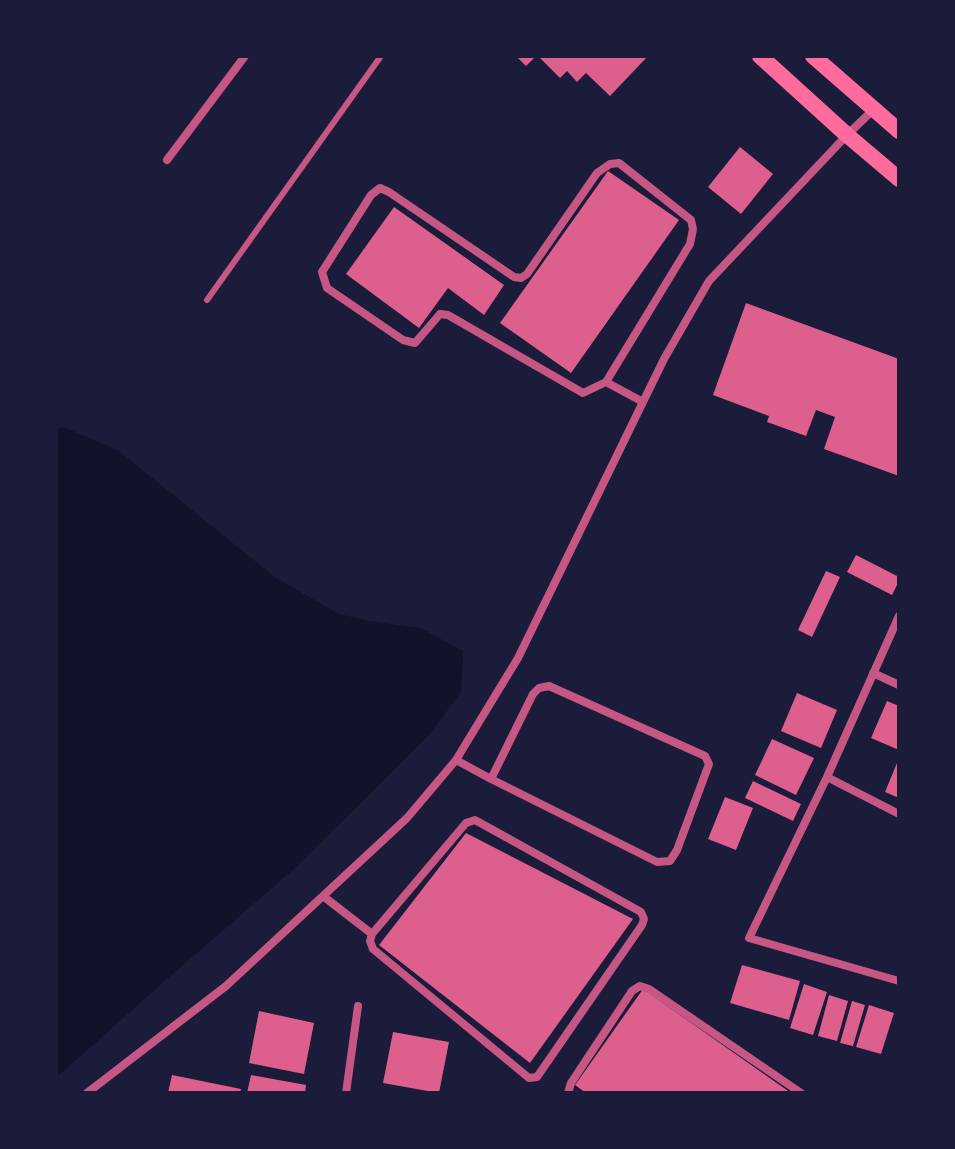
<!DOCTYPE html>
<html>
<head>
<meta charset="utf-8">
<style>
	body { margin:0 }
	#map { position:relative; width:955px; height:1149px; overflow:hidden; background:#1b1b3a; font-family:Overpass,sans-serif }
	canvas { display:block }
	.frame { position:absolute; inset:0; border:58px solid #1b1b3a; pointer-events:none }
</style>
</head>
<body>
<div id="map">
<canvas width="955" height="1149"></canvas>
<div class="frame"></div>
</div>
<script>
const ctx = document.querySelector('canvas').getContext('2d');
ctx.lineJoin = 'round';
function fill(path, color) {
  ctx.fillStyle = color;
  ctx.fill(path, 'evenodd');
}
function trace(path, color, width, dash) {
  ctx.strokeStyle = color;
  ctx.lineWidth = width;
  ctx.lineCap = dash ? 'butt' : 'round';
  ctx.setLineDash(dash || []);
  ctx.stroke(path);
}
const water = new Path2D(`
	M64,427L119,451L276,578L339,614L369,621L420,628L463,651L461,692L429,735L295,868L168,978L56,1078V430Z`);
const building = new Path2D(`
	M516,56H536L526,66Z
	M538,56H648L610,96L586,73L577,82L567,71L560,78Z
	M740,147L773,174L741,214L708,187Z
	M608,171L679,220L571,373L500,323Z
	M394,207L504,285L484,315L448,288L419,328L346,274Z
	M746,303L899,359V476L824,449L835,417L816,410L806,436L767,422L769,416L713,395Z
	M856,555L899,577V581L892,595L847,572Z
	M826,571L840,577L812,637L798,630Z
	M797,693L837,710L821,748L781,731Z
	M887,701L899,706V750L871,738Z
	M772,739L814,758L796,795L755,775Z
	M897,763L899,764V798L885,792Z
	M753,781L801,804L793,821L745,798Z
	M725,797L753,808L736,850L708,839Z
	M466,833L633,919L530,1063L379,945Z
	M742,965L800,981L789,1020L730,1003Z
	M804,984L827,992L813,1035L790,1028Z
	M643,989L791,1093H586L575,1085Z
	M829,995L848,1001L837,1041L818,1036Z
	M852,1001L865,1005L853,1046L840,1043Z
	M869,1005L894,1013L881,1054L856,1047Z
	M259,1011L314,1023L304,1074L249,1063Z
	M393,1032L449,1042L439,1093L383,1083Z
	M172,1075L241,1089L240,1093H168Z
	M251,1075L306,1085L305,1093H247Z`);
const service = new Path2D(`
	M207,300L381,56`);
const minor = new Path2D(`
	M167,160L245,56
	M606,382L690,244L693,229L691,220L619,163L610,164L597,173L527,274L521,278L514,277L389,192L380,188L371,195L322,272L327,288L403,340L415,343L440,314L448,315L583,393L606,382L643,402
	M899,616L827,777L749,938L899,981
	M873,673L899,685
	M456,760L491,779L657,862L670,861L677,850L709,764L705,756L549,686L539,688L533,694L491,779
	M827,777L899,814
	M323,896L372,934L370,941L373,949L529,1078L537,1077L642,925L644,919L641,912L475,820L466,823L372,934
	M87,1093L226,986L407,818L456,760L518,658L664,359L709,281L847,135L873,110
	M346,1093L358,1006
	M568,1093L571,1083L632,991L640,986L649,989L801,1093`);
const secondary = new Path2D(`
	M760,56L847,135L899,179
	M813,56L899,131`);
fill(water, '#12122b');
fill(building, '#dd5f8e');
trace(service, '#c65784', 6);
trace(minor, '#c65784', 8);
trace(secondary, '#ff6b9d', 16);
</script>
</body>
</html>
